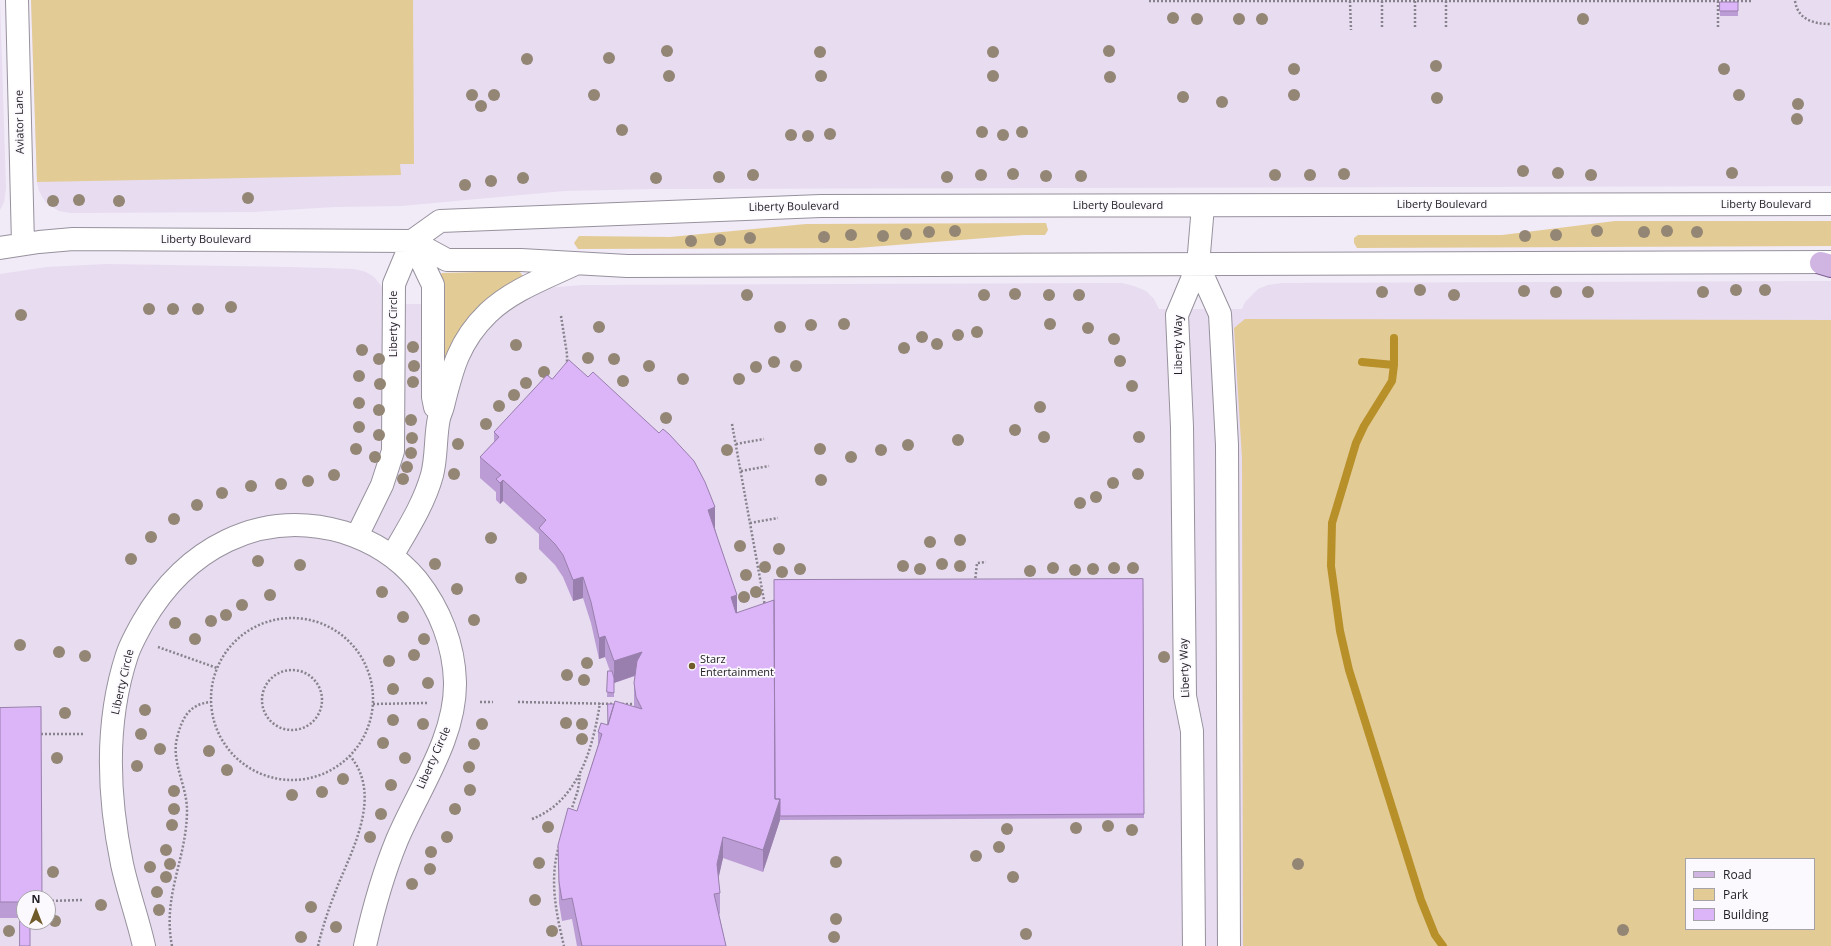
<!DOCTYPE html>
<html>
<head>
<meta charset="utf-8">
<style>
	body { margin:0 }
	#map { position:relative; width:1831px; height:946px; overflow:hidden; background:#f1eaf7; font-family:"Open Sans",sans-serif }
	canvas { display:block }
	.legend { position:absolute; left:1685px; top:858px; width:130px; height:72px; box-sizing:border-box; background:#fcf9fe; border:1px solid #a6a3a8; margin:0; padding:5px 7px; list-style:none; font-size:12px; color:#242126 }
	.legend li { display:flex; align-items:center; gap:8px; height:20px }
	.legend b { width:20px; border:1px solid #a6a3a8 }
	.north { position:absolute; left:16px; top:890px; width:40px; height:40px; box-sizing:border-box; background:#fcf9fe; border:1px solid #a6a3a8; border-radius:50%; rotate:0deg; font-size:11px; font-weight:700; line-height:16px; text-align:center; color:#242126 }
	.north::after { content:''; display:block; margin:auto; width:14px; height:18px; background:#705b2a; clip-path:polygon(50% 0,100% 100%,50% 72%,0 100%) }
</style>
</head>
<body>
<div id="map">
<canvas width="1831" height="946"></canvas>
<ul class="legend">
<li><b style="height:5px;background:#d0b5e3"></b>Road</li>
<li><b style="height:11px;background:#e3cb95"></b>Park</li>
<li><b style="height:11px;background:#dbb5f7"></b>Building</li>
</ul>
<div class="north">N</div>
</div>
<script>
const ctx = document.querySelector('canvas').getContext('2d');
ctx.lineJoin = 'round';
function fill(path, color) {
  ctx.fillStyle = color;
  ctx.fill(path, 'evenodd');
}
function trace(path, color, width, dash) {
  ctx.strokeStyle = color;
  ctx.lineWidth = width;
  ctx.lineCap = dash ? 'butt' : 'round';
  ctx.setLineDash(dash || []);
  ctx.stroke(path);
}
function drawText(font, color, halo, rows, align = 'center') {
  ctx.font = font + ' "Open Sans",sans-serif';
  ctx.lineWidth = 3.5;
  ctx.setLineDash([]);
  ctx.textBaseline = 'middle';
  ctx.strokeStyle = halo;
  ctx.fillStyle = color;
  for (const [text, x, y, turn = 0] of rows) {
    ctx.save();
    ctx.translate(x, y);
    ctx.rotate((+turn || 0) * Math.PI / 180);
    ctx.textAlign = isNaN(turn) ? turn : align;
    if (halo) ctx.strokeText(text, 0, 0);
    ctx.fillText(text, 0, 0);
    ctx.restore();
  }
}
const built = new Path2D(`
	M0,0L6,188L4,202L0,210Z
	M31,0H1831V186L653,189L564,191L401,206L334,207L253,212L71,213L59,211L46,203L39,191L37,182Z
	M107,264L289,267L354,269L366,272L374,277L383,288L386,304H513L545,288L583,285L1122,283L1134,286L1146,291L1154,299L1159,309H1242L1245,302L1258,289L1268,285L1282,283L1831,281V946H0V274L47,267ZM1686,859H1814V929H1686ZM24,898H48V922H24Z`);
const green = new Path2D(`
	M31,0H413L414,164H400L401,175L37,182Z
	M1615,221H1831V246L1357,248L1354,243V238L1358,235H1502Z
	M1046,223L1048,230L1045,235H1024L857,248L578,249L574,243L579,236L670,237L806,224Z
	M517,271L521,273L523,277L451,351L443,363L440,276L442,273Z
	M1245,319L1831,320V946H1243L1242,458L1234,328ZM1686,859H1814V929H1686Z`);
const stream = new Path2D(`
	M1394,338V365L1392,381L1364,426L1356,443L1332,523L1331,566L1340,631L1349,670L1421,900L1435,935L1443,946
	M1362,362L1394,365`);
const path = new Path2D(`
	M1149,1H1752
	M1350,1L1351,30
	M1382,1V29
	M1415,1V29
	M1446,1V29
	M1718,1V27
	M1795,1C1798,20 1814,24 1831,24
	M561,316L567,354V364
	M732,424L765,606
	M736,444L764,439
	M741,471L769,466
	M750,523L778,518
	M975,582L977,563L986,562
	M211 699a81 81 0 1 1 162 0a81 81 0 1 1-162 0Z
	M158,647L217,668
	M262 700a30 30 0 1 1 60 0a30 30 0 1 1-60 0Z
	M480,702H493
	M518,702L617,704
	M373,704L427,703
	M622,704H634
	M41,734H83
	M571,811L578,790L580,775
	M532,819C579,801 593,747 600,703
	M559,846C549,879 556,913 564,946
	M48,901L82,900
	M172,946C162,895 187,859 187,810C187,786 171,762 177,738C182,718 189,704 211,702
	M318,946C323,925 330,905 338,885C354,846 382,794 350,756`);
const minor = new Path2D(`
	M17,0L23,244
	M412,241L440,221L821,206L1831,204
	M412,241L433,285V397L435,407
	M0,248L39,242L73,239L412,241L447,260H521L627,266L1831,262
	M1198,265L1220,314L1227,445L1229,946
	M357,536L382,485L393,451L394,284L412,241
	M392,556C407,530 424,504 432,475C437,456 435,436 439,418C440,414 442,410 443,406C452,369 459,341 488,313C512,290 546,278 575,264
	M144,946C138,919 128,892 122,864C108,796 105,722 127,655C131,643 137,633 143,622C185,549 259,508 343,532C372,541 397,556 417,580C440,609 454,645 455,682C456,738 418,790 397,840C383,874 373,910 365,946
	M1194,946L1192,731L1185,696L1182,427L1177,315L1198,265L1203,206`);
const major = new Path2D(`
	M1821,263L1831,266`);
const trees = [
	[1173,18],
	[1197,19],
	[1239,19],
	[1262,19],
	[1583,19],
	[667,51],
	[1109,51],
	[820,52],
	[993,52],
	[609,58],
	[527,59],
	[1436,66],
	[1294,69],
	[1724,69],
	[669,76],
	[821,76],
	[993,76],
	[1110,77],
	[472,95],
	[494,95],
	[594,95],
	[1294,95],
	[1739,95],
	[1183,97],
	[1437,98],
	[1222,102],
	[1798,104],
	[481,106],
	[1797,119],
	[622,130],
	[982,132],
	[1022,132],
	[830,134],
	[791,135],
	[1003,135],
	[808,136],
	[1523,171],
	[1558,173],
	[1732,173],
	[1013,174],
	[1344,174],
	[753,175],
	[981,175],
	[1275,175],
	[1310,175],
	[1591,175],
	[1046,176],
	[1081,176],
	[719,177],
	[947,177],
	[523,178],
	[656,178],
	[491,181],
	[465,185],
	[248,198],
	[79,200],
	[53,201],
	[119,201],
	[955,231],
	[1597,231],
	[1667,231],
	[929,232],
	[1644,232],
	[1697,232],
	[906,234],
	[851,235],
	[1556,235],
	[883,236],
	[1525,236],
	[824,237],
	[750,238],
	[720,240],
	[691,241],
	[1420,290],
	[1736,290],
	[1765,290],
	[1524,291],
	[1382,292],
	[1556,292],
	[1588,292],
	[1703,292],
	[1015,294],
	[747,295],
	[984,295],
	[1049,295],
	[1079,295],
	[1454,295],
	[231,307],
	[149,309],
	[173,309],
	[198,309],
	[21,315],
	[844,324],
	[1050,324],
	[811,325],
	[599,327],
	[780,327],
	[1088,328],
	[977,332],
	[958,335],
	[922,337],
	[1114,339],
	[937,344],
	[516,345],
	[413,347],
	[904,348],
	[362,350],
	[588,358],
	[379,359],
	[614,359],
	[1120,361],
	[774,362],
	[414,366],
	[649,366],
	[796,366],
	[756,367],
	[544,372],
	[359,376],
	[683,379],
	[739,379],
	[623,381],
	[413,382],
	[526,383],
	[380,384],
	[1132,386],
	[514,395],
	[359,403],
	[499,406],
	[1040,407],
	[379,410],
	[666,418],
	[411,420],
	[486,424],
	[359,427],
	[1015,430],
	[379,435],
	[1044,437],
	[1139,437],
	[412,438],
	[958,440],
	[458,444],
	[908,445],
	[356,449],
	[820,449],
	[727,450],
	[881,450],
	[411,453],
	[375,457],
	[851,457],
	[407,467],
	[454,474],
	[1138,474],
	[334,475],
	[403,479],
	[821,480],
	[308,481],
	[1113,483],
	[281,484],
	[251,486],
	[222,493],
	[1096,497],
	[1080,503],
	[197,505],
	[174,519],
	[151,537],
	[491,538],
	[960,540],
	[930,542],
	[740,546],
	[779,549],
	[131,559],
	[258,561],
	[435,564],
	[942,564],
	[300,565],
	[903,566],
	[960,566],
	[765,567],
	[1053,568],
	[1114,568],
	[1133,568],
	[800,569],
	[920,569],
	[1093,569],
	[1075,570],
	[1030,571],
	[782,572],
	[746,575],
	[521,578],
	[457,589],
	[382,592],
	[756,592],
	[270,595],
	[744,597],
	[242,605],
	[226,615],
	[403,617],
	[474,620],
	[211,621],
	[175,623],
	[195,639],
	[424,639],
	[20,645],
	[59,652],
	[414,655],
	[85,656],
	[1164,657],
	[389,661],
	[587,663],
	[567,675],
	[584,680],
	[428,683],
	[393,689],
	[145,710],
	[65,713],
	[393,720],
	[566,723],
	[423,724],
	[482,724],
	[582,724],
	[141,734],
	[582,739],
	[383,743],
	[474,744],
	[160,749],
	[209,751],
	[57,758],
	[405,758],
	[137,766],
	[469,767],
	[227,770],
	[343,779],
	[391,785],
	[470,790],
	[174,791],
	[322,792],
	[292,795],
	[174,809],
	[455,809],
	[381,814],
	[172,825],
	[1108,826],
	[548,827],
	[1076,828],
	[1007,829],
	[1132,830],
	[370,837],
	[447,837],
	[999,847],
	[166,850],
	[431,852],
	[976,856],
	[836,862],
	[539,863],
	[170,864],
	[1298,864],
	[150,867],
	[430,869],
	[53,872],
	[166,877],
	[1013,877],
	[412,884],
	[157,892],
	[535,900],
	[101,905],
	[311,907],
	[159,910],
	[836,919],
	[55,921],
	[336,927],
	[1623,930],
	[9,931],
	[552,931],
	[1026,934],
	[301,937],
	[834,937]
];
const wall = new Path2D(`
	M1720,2H1738V16H1720Z
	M494,432L715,528L737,613L1143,579L1144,818L780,820L763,872L723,858L718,877L720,893V914H719L726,946H577L572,919L562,921L559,903L558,845L577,811L598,745V732L634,707V683L635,676L614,683V697H607L608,671H610L605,657L599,659L591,623L583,598L573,601L563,577L555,565L539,549V534L503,501L500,504L496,500V492L480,478V457L494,442Z
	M0,708L24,898V922L20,918H0Z`);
const shadedWall = new Path2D(`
	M503,480V501L500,504V483Z
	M715,507V528L708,531V510Z
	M583,577V598L573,601V580Z
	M737,595V616L731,619V597Z
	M605,636V657L599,659V638Z
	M642,652V673L614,683V697V661Z
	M780,799V820L763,872V850Z
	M723,837V858L717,885V864Z`);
const building = new Path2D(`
	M1720,2H1738V11H1720Z
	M569,360L588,377L593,372L659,433L663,429L669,434L694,461L705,482L715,507L708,510L737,595L731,597L736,613L774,600L775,799H780L763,850L723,837L717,864L720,893L714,894L726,946H582L572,898L562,900L559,882L558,845L568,808L577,811L602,734L598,732L601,723L608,725L615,701L642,709L636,697L634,683L637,661L642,652L614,661L605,636L599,638L591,602L583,577L573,580L563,555L555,544L539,528L546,520L503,480L500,483L496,479L501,475L480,457L499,437L494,432L547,375L552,379Z
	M1143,579L1144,814L780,816V799H775L774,580Z
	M608,671H612L614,678V693L607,692Z
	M608,704H614L608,724Z
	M41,707L42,898H24V902H0V708Z
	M20,914H24V922H30V946H20Z`);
const markers = [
	[692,666,4,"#705b2a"]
];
const streetNames = [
	["Aviator Lane",20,122,-91],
	["Liberty Boulevard",1442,205],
	["Liberty Boulevard",1766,205],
	["Liberty Boulevard",1118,206],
	["Liberty Boulevard",794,207,-1],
	["Liberty Boulevard",206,240],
	["Liberty Circle",394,324,-90],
	["Liberty Way",1179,345,-90],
	["Liberty Way",1185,668,-92],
	["Liberty Circle",123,682,-77],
	["Liberty Circle",434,758,-66]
];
const poiNames = [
	["Starz",700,660],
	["Entertainment",700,673]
];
fill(built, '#e7dcf0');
fill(green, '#e3cb95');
trace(stream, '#b89029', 8);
trace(minor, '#97919d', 24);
trace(major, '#7f6194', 24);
trace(path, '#87828b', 2.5, [2, 2]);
trace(minor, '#fff', 22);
trace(major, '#d0b5e3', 22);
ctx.fillStyle = '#938675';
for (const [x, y] of trees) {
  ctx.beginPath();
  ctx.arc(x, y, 6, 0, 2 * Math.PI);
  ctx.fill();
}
fill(wall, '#bc9cd4');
fill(shadedWall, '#997fad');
fill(building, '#dbb5f7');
trace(building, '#997fad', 1);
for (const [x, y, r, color] of markers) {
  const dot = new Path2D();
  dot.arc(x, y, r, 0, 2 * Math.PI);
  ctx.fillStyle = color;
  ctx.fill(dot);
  trace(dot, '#fcf9fe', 1.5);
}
drawText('11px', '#242126', '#fcf9fe', streetNames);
drawText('11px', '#242126', '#fcf9fe', poiNames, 'left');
</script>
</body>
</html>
